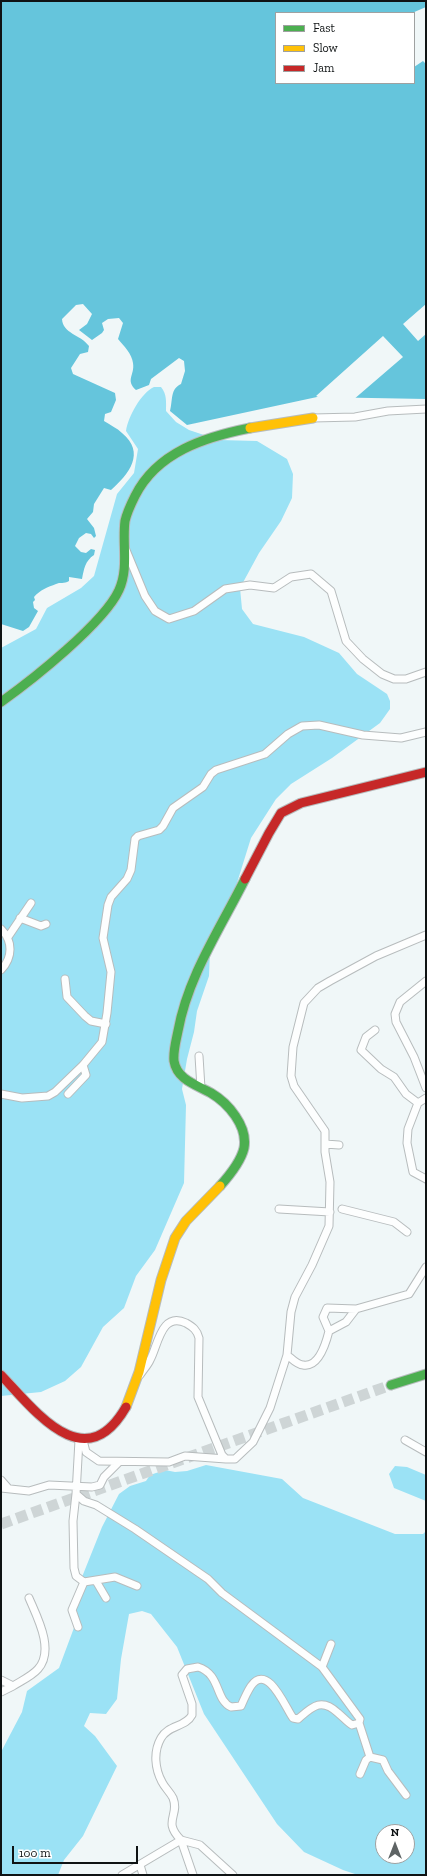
<!DOCTYPE html>
<html>
<head>
<meta charset="utf-8">
<style>
	body { margin:0 }
	#map { position:relative; width:427px; height:1876px; overflow:hidden; background:#f0f7f8; font-family:"Zilla Slab",serif }
	canvas { display:block }
	.frame { position:absolute; inset:0; border:2px solid #0f1314; pointer-events:none }
	.legend { position:absolute; left:275px; top:12px; width:140px; height:72px; box-sizing:border-box; background:#fff; border:1px solid #9fa1a1; margin:0; padding:5px 7px; list-style:none; font-size:12px; color:#0f1314 }
	.legend li { display:flex; align-items:center; gap:8px; height:20px }
	.legend b { width:20px; border:1px solid #9fa1a1 }
	.north { position:absolute; left:375px; top:1824px; width:40px; height:40px; box-sizing:border-box; background:#fff; border:1px solid #9fa1a1; border-radius:50%; rotate:0deg; font-size:11px; font-weight:700; line-height:16px; text-align:center; color:#0f1314 }
	.north::after { content:''; display:block; margin:auto; width:14px; height:18px; background:#5e6364; clip-path:polygon(50% 0,100% 100%,50% 72%,0 100%) }
	.scale { position:absolute; left:12px; top:1846px; width:126px; height:18px; box-sizing:border-box; border:2px solid #0f1314; border-top:0; padding-left:5px; font-size:12px; line-height:14px; white-space:nowrap; color:#0f1314; -webkit-text-stroke:3px #fff; paint-order:stroke }
</style>
</head>
<body>
<div id="map">
<canvas width="427" height="1876"></canvas>
<div class="frame"></div>
<ul class="legend">
<li><b style="height:5px;background:#4caf50"></b>Fast</li>
<li><b style="height:5px;background:#ffc107"></b>Slow</li>
<li><b style="height:5px;background:#c62828"></b>Jam</li>
</ul>
<div class="north">N</div>
<div class="scale">100 m</div>
</div>
<script>
const ctx = document.querySelector('canvas').getContext('2d');
ctx.lineJoin = 'round';
function fill(path, color) {
  ctx.fillStyle = color;
  ctx.fill(path, 'evenodd');
}
function trace(path, color, width, dash) {
  ctx.strokeStyle = color;
  ctx.lineWidth = width;
  ctx.lineCap = dash ? 'butt' : 'round';
  ctx.setLineDash(dash || []);
  ctx.stroke(path);
}
const forest = new Path2D(`
	M154,387H161C167,394 166,402 166,411L176,422L189,430L219,440L257,441L287,459L293,474L292,498L281,521L259,553L240,588L242,609L253,624L304,637L339,653L357,674L387,694L390,701V709L380,723L332,758L291,784L276,799L251,838L236,886L217,923L210,950L209,976L197,1011L194,1032L187,1059L182,1089L186,1105L184,1183L155,1250L136,1276L124,1308L103,1327L81,1367L65,1381L41,1392L1,1396V648L36,629L47,608L81,588L94,576L117,494L134,473L138,449L126,431C128,417 141,393 154,387Z
	M206,1465L282,1479L303,1498L395,1534H423L426,1531V1875H358L343,1870L304,1852L277,1824L204,1714L177,1647L151,1614L142,1611L129,1614L121,1659L117,1699L106,1714L90,1713L84,1726L95,1736L117,1766L83,1836L64,1860L58,1875H1V1752L22,1712L27,1691L59,1668L78,1617L74,1597L102,1527L119,1494L130,1486L146,1481L150,1475L165,1470L175,1472L187,1471ZM383,1832H407V1856H383Z
	M395,1466L407,1467L426,1475V1501L394,1488L389,1474Z`);
const water = new Path2D(`
	M1,1H426V7L412,13H276V83H414V67L423,61L426,64V399L317,397L187,425L170,411C173,400 170,389 181,384L185,371L184,361L179,358L151,379L149,385L136,390C125,380 135,375 133,363C132,354 124,346 118,339L123,323L119,318L108,319L102,323L104,330L102,333L92,340L79,330L87,324L92,314L83,304L76,305L62,319C63,334 80,334 89,346L88,352L80,354L71,368L73,374L115,393L116,400L111,412L105,414L104,421C110,425 117,428 122,433C146,453 129,474 111,490L104,488L94,504L93,512L87,519L94,528L96,536L94,538L91,534L86,533L79,538L75,546L81,552L86,553L91,549L95,550L94,555C85,561 84,569 82,579L69,577V581C64,584 60,582 56,584C48,587 40,590 34,597L35,600L33,602L34,608L38,611L29,627L23,631L1,624Z`);
const pier = new Path2D(`
	M426,304V334L418,341L403,324Z
	M383,336L403,357L353,400L322,399L316,396Z`);
const primaryTunnel = new Path2D(`
	M1,1524L391,1385`);
const street = new Path2D(`
	M313,418L355,417L388,411L426,409
	M126,550L145,596L155,611L169,619L194,611L225,589L250,585L274,588L291,577L311,574L331,591L346,641L363,659L382,674L394,679H406L426,672
	M20,918L41,926L46,924
	M1,929C13,941 13,957 1,970
	M8,937L31,903
	M65,979L67,997L85,1016L91,1021L106,1024
	M426,981L400,1002L395,1014L396,1022L414,1057L426,1088
	M375,1030L366,1037L361,1050L381,1069L394,1077L406,1094L418,1103
	M199,1056L201,1088
	M1,1094L22,1098L48,1096L55,1092L83,1065L102,1042L107,1013L111,972L103,938L108,905L111,897L127,879L131,870L135,839L138,836L159,830L163,826L173,808L203,787L211,774L216,770L265,754L288,734L302,726L319,725L363,735L401,738L426,732
	M68,1094L86,1075L83,1065
	M426,1098L418,1103L408,1129L407,1143L413,1172L426,1179
	M325,1144L339,1145
	M279,1209L330,1212
	M342,1209L394,1222L407,1232
	M329,1331L323,1317L327,1308L356,1309
	M287,1355C291,1358 297,1365 303,1365C319,1368 326,1343 329,1331L346,1322L356,1309L409,1294L426,1267
	M140,1375C143,1370 148,1365 150,1360C158,1346 161,1311 186,1323C193,1327 197,1330 199,1338L198,1397L222,1455L226,1459H235L253,1442L270,1408L287,1355L291,1312L295,1297L312,1265L329,1226L330,1182L325,1152V1131L294,1086L291,1076L293,1047L304,1003L318,988L330,981L376,956L426,935
	M79,1440L76,1494L84,1501L96,1505L135,1529L208,1579L222,1593L322,1667L360,1719L359,1723L352,1725C347,1722 343,1717 338,1713C321,1697 312,1707 298,1719L293,1718C286,1709 268,1662 251,1686C247,1692 244,1699 241,1706L231,1707C215,1700 221,1674 198,1667L187,1669L182,1675L192,1704V1715C186,1727 168,1725 161,1738C153,1752 155,1769 162,1782C165,1788 170,1792 173,1798C180,1816 162,1821 181,1840L122,1875
	M83,1440L86,1452L99,1461L169,1462L185,1456L226,1459
	M405,1440L426,1452
	M1,1480L8,1488
	M1,1488L29,1491L49,1485L92,1487L100,1485L104,1477L118,1463
	M76,1494L73,1521L74,1568L76,1576L84,1582L72,1610L78,1627
	M96,1581L106,1598
	M84,1582L115,1577L137,1586
	M322,1667L331,1644
	M1,1680L13,1686L1,1692
	M13,1686C21,1681 32,1676 38,1669C55,1650 37,1617 29,1598
	M359,1723L370,1757
	M370,1757L383,1760L388,1771L406,1795
	M360,1774L366,1760L370,1757
	M181,1840L200,1845L233,1875
	M181,1840L193,1875
	M140,1865L143,1875`);
const fast = new Path2D(`
	M1,702C32,680 104,623 119,590C129,568 122,544 125,521C127,512 131,504 135,496C157,452 205,437 250,428
	M220,1186C229,1176 241,1161 244,1148C248,1126 228,1103 211,1093C197,1085 177,1080 174,1061C173,1051 176,1041 178,1031C188,976 220,929 245,879
	M391,1385L426,1374`);
const slow = new Path2D(`
	M250,428L313,418
	M126,1407L139,1372L161,1280L175,1238L186,1221L220,1186`);
const jam = new Path2D(`
	M245,879L269,833L281,813L301,803L426,772
	M1,1375C36,1412 85,1478 126,1407`);
fill(forest, '#9be2f5');
fill(water, '#65c5dc');
fill(pier, '#f0f7f8');
trace(primaryTunnel, '#ced5d6', 11, [11, 5.5]);
trace(street, '#b7bcbd', 9);
trace(fast, '#b7bcbd', 11);
trace(slow, '#b7bcbd', 11);
trace(jam, '#b7bcbd', 11);
trace(street, '#fdfefe', 7);
trace(fast, '#4caf50', 9);
trace(slow, '#ffc107', 9);
trace(jam, '#c62828', 9);
</script>
</body>
</html>
